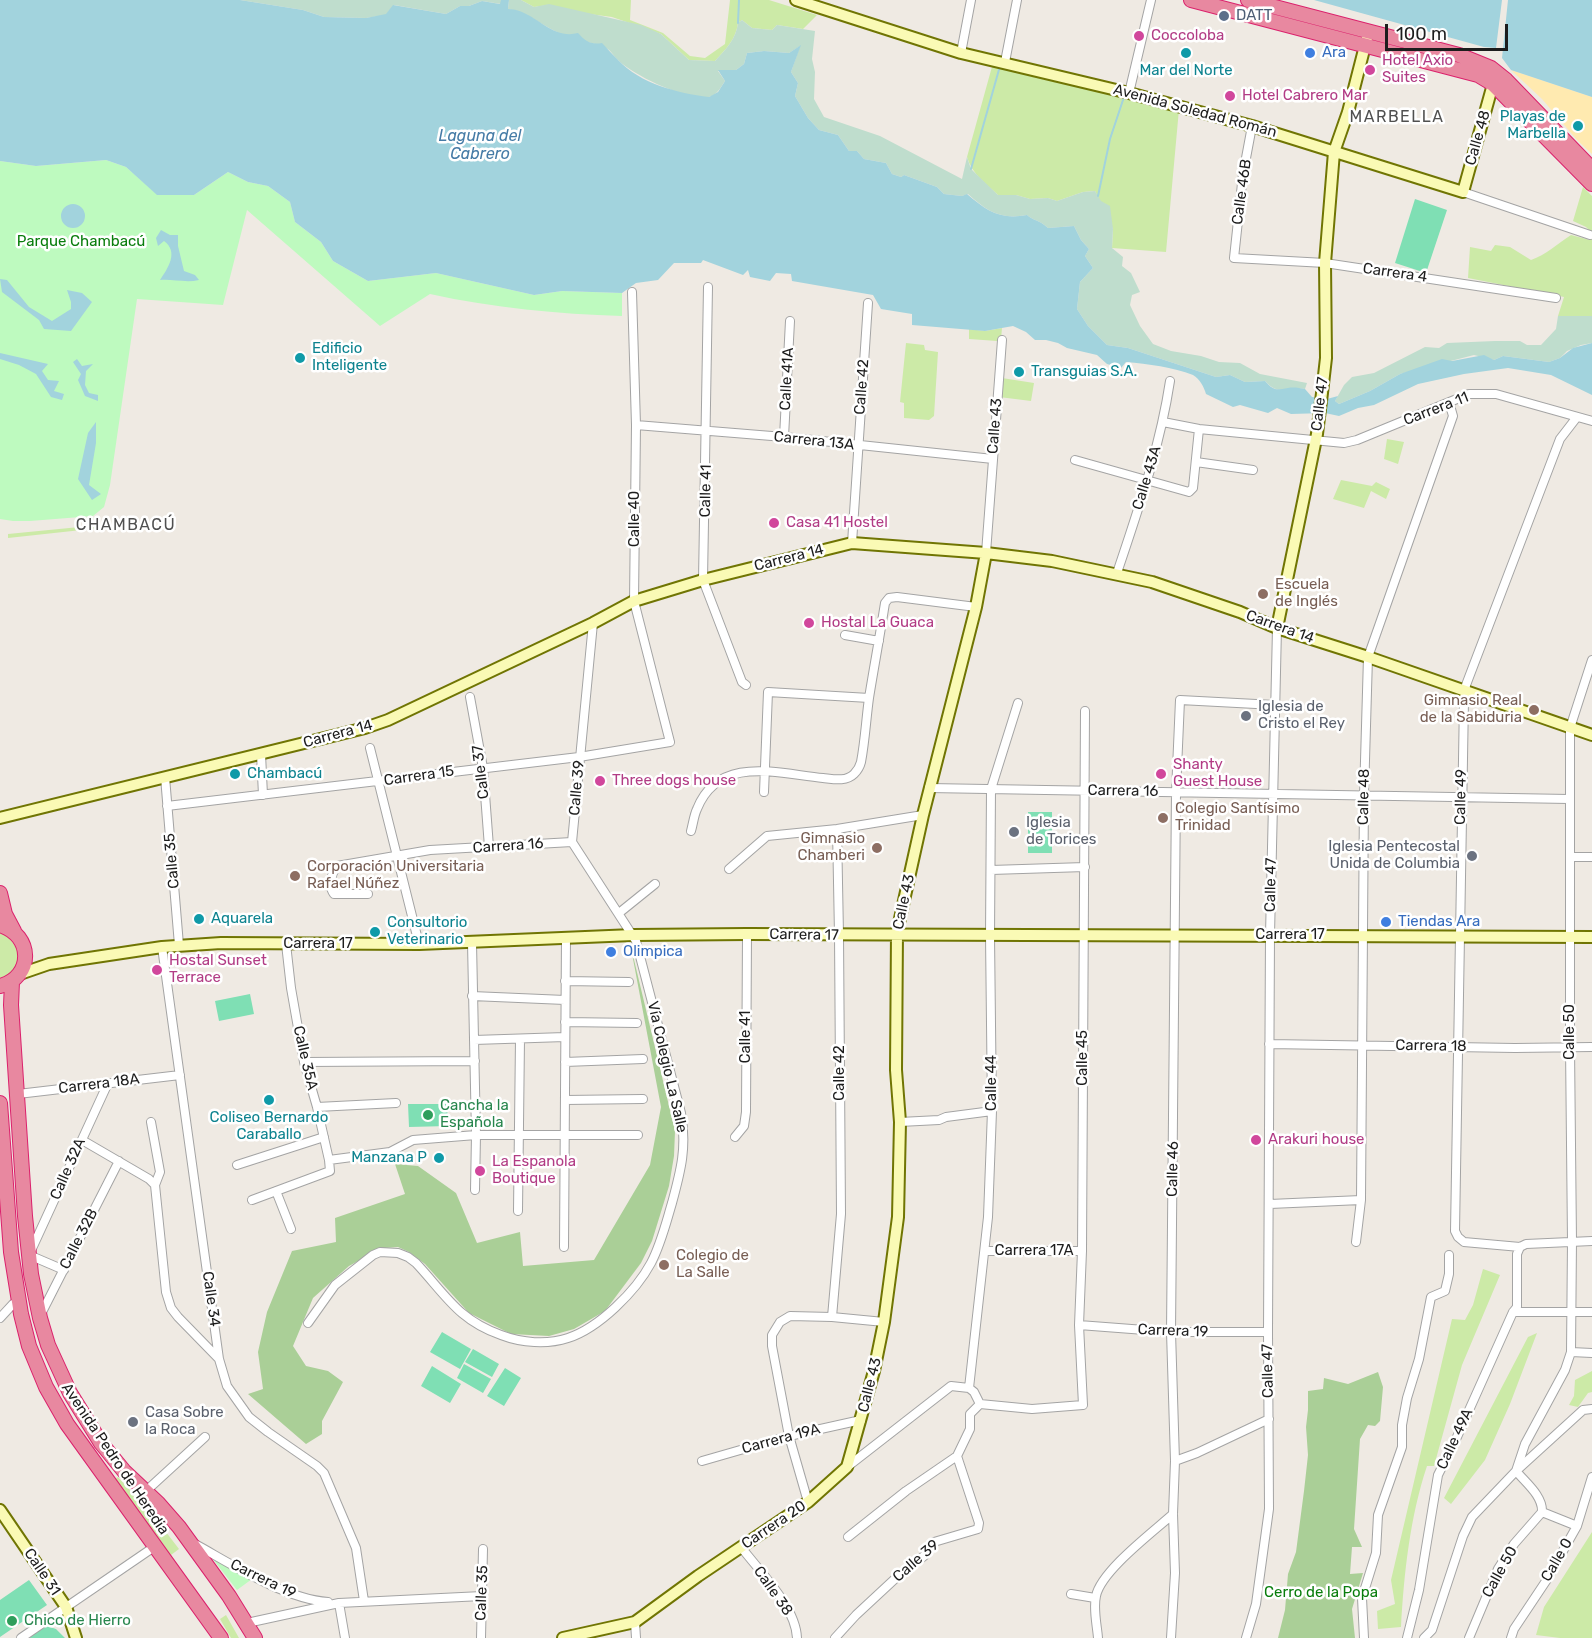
<!DOCTYPE html>
<html>
<head>
<meta charset="utf-8">
<style>
	body { margin:0 }
	#map { position:relative; width:1592px; height:1638px; overflow:hidden; background:#efeae3; font-family:Rubik,sans-serif }
	canvas { display:block }
	.scale { position:absolute; left:1385px; top:24px; width:123px; height:27px; box-sizing:border-box; border:3px solid #1d1d1d; border-top:0; padding-left:8px; font-size:18px; line-height:21px; white-space:nowrap; color:#1d1d1d; -webkit-text-stroke:4px #fff; paint-order:stroke }
</style>
</head>
<body>
<div id="map">
<canvas width="1592" height="1638"></canvas>
<div class="scale">100 m</div>
</div>
<script>
const ctx = document.querySelector('canvas').getContext('2d');
ctx.lineJoin = 'round';
function fill(path, color) {
  ctx.fillStyle = color;
  ctx.fill(path, 'evenodd');
}
function trace(path, color, width, dash) {
  ctx.strokeStyle = color;
  ctx.lineWidth = width;
  ctx.lineCap = dash ? 'butt' : 'round';
  ctx.setLineDash(dash || []);
  ctx.stroke(path);
}
function drawText(font, color, halo, rows, align = 'center') {
  ctx.font = font + ' Rubik,sans-serif';
  ctx.lineWidth = 5;
  ctx.setLineDash([]);
  ctx.textBaseline = 'middle';
  ctx.strokeStyle = halo;
  ctx.fillStyle = color;
  for (const [text, x, y, turn = 0] of rows) {
    ctx.save();
    ctx.translate(x, y);
    ctx.rotate((+turn || 0) * Math.PI / 180);
    ctx.textAlign = isNaN(turn) ? turn : align;
    if (halo) ctx.strokeText(text, 0, 0);
    ctx.fillText(text, 0, 0);
    ctx.restore();
  }
}
const grass = new Path2D(`
	M521,0H631L630,20L663,33L690,56L705,58L725,44L730,0H769L817,15L803,29L777,25L772,30L752,28L742,20L738,23C736,39 726,49 715,61L689,60L661,34L612,17L589,14L549,5L534,7Z
	M993,63L1179,109L1166,252L1112,248L1113,229L1095,191L1083,192L1057,201L1048,198L1030,199L1016,195H998C985,183 972,174 967,157Z
	M1583,187L1592,196V233L1586,227L1573,221Z
	M1571,235L1590,240L1592,238V316H1558L1564,297L1468,278L1470,247L1491,251L1495,245L1510,247L1531,260C1546,255 1557,244 1571,235Z
	M1002,328L1001,339L997,341L969,339V329L985,331Z
	M906,343L924,345L925,350L938,352L934,416L929,420L904,418V403L900,402Z
	M1002,378L1034,383L1031,401L999,397Z
	M1387,439L1404,442L1398,464L1384,459Z
	M1341,480L1372,486L1376,482L1390,489L1386,499L1371,491L1364,508L1333,499Z
	M100,525V528L8,538V534Z
	M0,932C14,939 27,958 13,972C9,976 4,978 0,981Z
	M1483,1269L1500,1275L1462,1365L1434,1466H1427C1410,1517 1404,1573 1401,1627L1378,1629L1377,1611L1395,1604L1391,1580L1452,1319L1465,1320L1473,1305Z
	M1537,1333L1510,1404L1485,1460L1451,1504L1444,1498L1528,1337Z
	M1592,1371V1392L1588,1393L1578,1407L1569,1405L1574,1396L1575,1380Z
	M118,1477L156,1519L179,1549L171,1555L115,1479Z
	M1592,1532V1638H1560L1536,1635L1544,1607Z
	M226,1615L239,1638H231L220,1619Z`);
const forest = new Path2D(`
	M630,943L675,1131L674,1156L669,1186L652,1241L641,1263L605,1311L574,1329L549,1336L511,1334L469,1313L425,1264L409,1252L398,1247L385,1248L378,1250L349,1266L313,1298L293,1346L306,1366L328,1371L343,1382L322,1421V1434L306,1444L248,1394L263,1389L258,1352L267,1312L292,1251L336,1242L335,1218L405,1194L395,1164L418,1166L456,1193L477,1243L520,1232L523,1266L594,1260L650,1165L661,1107Z
	M1378,1372L1383,1387L1380,1421L1375,1426L1368,1425L1360,1439L1354,1529L1362,1547H1352L1350,1574L1363,1573L1352,1609L1355,1638H1278L1285,1610L1288,1574L1296,1552L1304,1491L1308,1455L1306,1427L1308,1410V1391L1323,1389L1324,1378L1348,1384Z`);
const wetland = new Path2D(`
	M240,0H501V4L482,1L469,6H460L446,14L394,5L386,15L366,18L324,17L303,10Z
	M509,0H521L534,7L549,4L571,9L641,25L661,34L689,60L715,61C726,49 736,39 738,23L742,20L752,28L772,30L777,25L815,31L812,59L815,72L814,99L824,117L880,136L962,179L967,157L971,169L998,195H1016L1030,199L1048,198L1057,201L1083,192L1095,191L1101,201L1110,206L1113,229L1112,248L1123,257L1122,266L1131,273L1140,292L1132,295L1130,305L1140,326L1153,344L1171,351L1201,356L1219,362L1240,363L1260,374L1307,383L1305,389C1285,386 1280,397 1265,381L1245,382L1230,375L1216,377L1128,348L1107,345L1088,326L1077,309L1080,282L1093,268L1085,256L1089,249L1081,240L1074,226L1048,228C1040,220 1034,221 1027,215C1000,220 987,211 968,194L962,196L944,194L937,187L904,175L901,177L892,174L886,163L864,159L857,151H849L838,135L819,130L808,118L795,96L798,83L791,72L800,46L789,53L764,51L747,53L744,64L736,70L718,71L725,81C721,87 717,95 709,97C687,101 635,76 619,61C614,57 612,51 606,48C594,42 579,41 566,36C545,28 529,13 508,9Z
	M1558,316H1592V343L1581,345L1567,351L1560,358L1549,362L1503,356L1494,360L1474,355L1400,374L1370,391L1339,404L1335,401L1344,385L1352,377L1374,373L1425,347L1439,348L1447,343L1495,341H1520L1527,345H1541L1556,329Z`);
const sand = new Path2D(`
	M1511,70L1592,97V154L1577,140L1542,99Z`);
const park = new Path2D(`
	M106,160L126,167L158,195H194L228,172L248,182L268,186L290,202L295,222L321,242L333,261L368,281L436,273L534,295L562,291L622,293V316C557,314 494,308 430,294L380,326L247,210L223,305L137,299L110,485L104,507L93,516L30,521H13L0,519V161L36,166Z
	M212,1558L252,1579L237,1590Z`);
const pitch = new Path2D(`
	M1415,199L1447,210L1426,273L1395,263Z
	M1028,812H1052V853H1028Z
	M250,994L254,1014L219,1021L215,1001Z
	M408,1104H447L448,1126L409,1127Z
	M442,1332L471,1349L460,1369L430,1352Z
	M473,1349L499,1364L492,1377L465,1362Z
	M464,1364L491,1379L483,1393L457,1378Z
	M432,1366L461,1384L450,1403L421,1386Z
	M505,1368L521,1378L504,1406L487,1396Z
	M29,1580L47,1605L0,1637V1600Z
	M47,1626L56,1629L65,1638H28Z`);
const water = new Path2D(`
	M0,0H240L303,10L324,17L366,18L386,14L393,5L446,14L460,6H469L482,1L500,4L501,0H509L508,9C512,9 518,10 522,12C541,20 556,39 578,33C585,41 591,45 602,43C607,48 612,54 618,60C641,84 677,93 709,97L718,92L725,81L718,70H736L744,64L747,53L764,51L789,53L801,45L791,72L798,83L795,96L808,118L819,130L838,135L849,151H857L864,159L886,163L892,174L901,177L904,175L937,187L944,194L962,196L967,194C987,211 1000,220 1027,215C1034,221 1040,220 1048,228L1074,226L1081,240L1089,249L1085,256L1093,268L1080,282L1077,309L1088,326L1107,345L1128,348L1216,377L1230,375L1245,382L1265,381C1274,391 1276,390 1288,388C1293,387 1300,388 1305,389L1312,397L1327,399L1338,396L1335,401L1339,404L1370,391L1400,374L1442,359L1452,361L1484,355L1494,360L1503,356L1549,362L1560,358L1573,348L1592,343V395L1551,375L1508,368L1464,374L1418,384L1374,405L1358,408L1339,416L1325,413L1291,414L1277,408L1268,413L1240,405L1233,407L1206,394C1204,387 1200,379 1193,375C1173,367 1148,364 1126,362L1121,368L1107,364L1097,355L1067,348L1058,343L1046,340H1035L1026,332L1013,326L985,331L912,325V314L881,309L873,295L792,281L791,274L776,273L770,281L750,277L748,270L743,275L703,260L701,263H674L658,280L636,283L622,293L562,291L534,295L436,273L368,281L333,261L321,242L295,222L290,202L268,186L248,182L228,172L194,195H157L126,167L106,160L36,166L0,161Z
	M1314,0H1502L1496,48L1484,47Z
	M1508,0H1592V97L1511,70L1502,58Z
	M61 216a12 12 0 1 1 24 0a12 12 0 1 1-24 0Z
	M161,230L170,235H178V246L184,271L195,275L199,280C186,283 173,279 160,280C168,268 179,252 164,241L158,246L156,238Z
	M0,279L7,280L29,307L52,321L71,309V302L67,290L82,293L92,302L71,331L44,329L39,320L2,292Z
	M0,353L48,364L42,371L48,380L59,381L54,391L64,394L62,400L51,397L36,374L19,365L0,359Z
	M77,359L82,366L93,364L86,371L85,385L89,393L98,395V401L85,396L78,380L81,374L73,362Z
	M96,422V443L89,485L101,494L92,500L78,479L88,433Z`);
const stream = new Path2D(`
	M738,23L739,0
	M971,169L1000,66
	M1098,196L1110,139L1125,94`);
const street = new Path2D(`
	M961,53L971,0
	M1005,62L1017,0
	M1129,93L1151,0
	M1252,126L1243,174L1234,258L1325,263L1556,298
	M1463,192L1590,235
	M708,287L703,580L742,682L746,685
	M1163,422L1199,429L1344,443L1357,440L1469,394H1496L1592,421
	M636,425L784,437L993,459
	M784,437L790,321
	M1075,460L1189,492L1193,488L1199,429
	M1196,462L1253,470
	M852,543L868,303
	M986,553L1002,340
	M1117,573C1138,510 1160,447 1170,381
	M845,635L879,641
	M470,697L483,768L489,847
	M370,748L419,944
	M261,754L263,795
	M165,777L179,945
	M929,788L1569,799
	M764,792L768,692L869,698
	M167,806L579,757L670,742L634,601L636,425L632,292
	M691,831C693,824 694,815 697,809C719,754 779,774 823,778C833,779 846,782 854,774C857,771 860,766 861,762C865,741 866,720 869,698C874,667 880,635 885,603L889,598L897,597L976,607
	M1570,857H1592
	M729,869L767,836L837,829L923,815
	M991,870L1085,867
	M368,894H334C328,886 331,874 337,866L430,850L572,842
	M619,913L655,884
	M472,943L476,1135L475,1190
	M162,947L219,1359L227,1386L249,1417L268,1432L317,1466L324,1473L356,1548L364,1601
	M565,981L629,982
	M472,996L565,1000
	M565,1022L637,1023
	M474,1040L565,1037
	M1269,1044L1515,1048L1592,1047
	M304,1062L475,1061
	M565,1062L643,1059
	M18,1094L180,1075
	M565,1100L643,1099
	M317,1107L396,1103
	M151,1122L160,1172L155,1185
	M900,1122L939,1120L946,1117L992,1111
	M735,1137L744,1126L746,1112L747,934
	M82,1140L149,1179L155,1185L166,1292L171,1308L178,1317L219,1359
	M329,1160L390,1152L413,1140L476,1135H638
	M237,1165L324,1137
	M276,1191L291,1229
	M252,1200L330,1171L329,1160L317,1107L304,1062L291,988L286,944
	M1270,1204L1361,1200
	M518,1211L520,1039
	M1356,1242L1361,1200L1364,795L1368,657L1453,416L1449,402
	M564,1247L566,938
	M1520,1247L1464,1242L1458,1237L1455,1231L1464,700L1466,685L1560,439L1577,417
	M1520,1247L1526,1244L1592,1241
	M986,1251H1082
	M64,1270L29,1255L108,1083
	M1513,1312H1592
	M40,1316L119,1161
	M832,1317L841,1214L839,935L837,829
	M0,1318L13,1304L18,1302
	M308,1323L335,1285L373,1255L380,1252L398,1253L408,1257L416,1263C445,1294 458,1320 501,1335C522,1343 547,1345 568,1338C599,1328 636,1291 651,1263C661,1244 666,1223 672,1203C681,1170 687,1147 681,1113L636,941L572,842L593,623
	M1079,1325L1171,1332H1268
	M1571,1352L1592,1353
	M969,1388L988,1217L992,1111L990,936L991,789L1018,703
	M980,1404L1032,1409L1083,1405L1079,1325L1082,1251L1085,711
	M702,1461L789,1436L861,1420
	M1175,1461L1197,1453L1269,1419
	M847,1467L951,1386L969,1388
	M146,1491L205,1437
	M808,1502L789,1436L772,1346V1335L780,1322L790,1316L832,1317L884,1322
	M1577,1526L1542,1512C1543,1496 1526,1483 1516,1471L1583,1410L1592,1409
	M848,1537L906,1491L957,1456L970,1429V1414L980,1404L974,1392L969,1388
	M195,1544C233,1565 285,1599 328,1602
	M741,1547C760,1572 796,1607 797,1638
	M1071,1594L1095,1598
	M339,1603L345,1638
	M635,1622L636,1638
	M247,1623L339,1603L482,1596
	M21,1638L154,1547
	M481,1638L483,1549
	M835,1638L856,1615L898,1576L924,1556L934,1542L978,1529L979,1523L957,1456
	M1098,1638C1097,1625 1093,1609 1096,1596C1101,1571 1153,1532 1173,1514
	M1171,1638L1175,1573L1173,1514L1175,1461L1171,1332L1176,792L1180,700L1275,705
	M1246,1638L1256,1604L1269,1509L1268,1332L1270,935L1277,628
	M1364,1638L1362,1598L1376,1553L1378,1515L1402,1447V1425L1407,1398L1419,1359L1431,1297L1445,1291L1449,1274V1255
	M1407,1638L1419,1590L1438,1475L1457,1437L1513,1312L1517,1307V1254L1520,1247
	M1424,1638L1432,1630L1463,1536L1472,1517L1516,1471L1525,1444L1565,1370L1571,1352L1572,1241L1570,1047V728L1592,660
	M1469,1638L1498,1569L1514,1544L1542,1512
	M1511,1638L1514,1629L1546,1581L1577,1526L1592,1477`);
const secondary = new Path2D(`
	M796,0L961,53L1129,93L1252,126L1463,192L1493,84
	M1277,628L1317,434L1322,393L1326,358L1325,263L1334,152L1348,112L1367,38
	M0,818L365,728L388,720L593,623L634,601L703,580L852,543L986,553L1052,561L1152,582L1240,612L1277,628L1368,657L1592,735
	M20,974L49,964L162,947L221,943L419,944L633,935L747,934L1592,937
	M0,1510L66,1607L76,1638
	M563,1638L635,1622L698,1576L808,1502L847,1467L874,1371L884,1322L898,1217L900,1122L896,1070L897,932L923,815L976,607L986,553`);
const highway = new Path2D(`
	M1191,0L1478,75L1493,84L1503,94L1592,184
	M1248,0L1459,55L1491,68L1506,80L1592,169
	M0,893L5,914L14,931
	M0,925C33,935 34,977 0,986
	M12,982L11,1005L25,1216L31,1274L40,1318L48,1345L70,1393L101,1443L124,1471L158,1503L179,1527L229,1596L255,1638
	M0,1103L11,1252L21,1314L29,1346L46,1387L67,1424L221,1638`);
const markers = [
	[1224,16,6,"#5c6f8a"],
	[1139,36,6,"#d1479c"],
	[1186,53,6,"#0f9aa8"],
	[1310,53,6,"#3f7fe0"],
	[1370,70,6,"#d1479c"],
	[1230,96,6,"#d1479c"],
	[1578,126,6,"#0f9aa8"],
	[300,358,6,"#0f9aa8"],
	[1019,372,6,"#0f9aa8"],
	[774,523,6,"#d1479c"],
	[1263,594,6,"#8d6e63"],
	[809,623,6,"#d1479c"],
	[1534,710,6,"#8d6e63"],
	[1246,716,6,"#6b7280"],
	[235,774,6,"#0f9aa8"],
	[1161,774,6,"#d1479c"],
	[600,781,6,"#d1479c"],
	[1163,818,6,"#8d6e63"],
	[1014,832,6,"#6b7280"],
	[877,848,6,"#8d6e63"],
	[1472,856,6,"#6b7280"],
	[295,876,6,"#8d6e63"],
	[199,919,6,"#0f9aa8"],
	[1386,922,6,"#3f7fe0"],
	[375,932,6,"#0f9aa8"],
	[611,952,6,"#3f7fe0"],
	[157,970,6,"#d1479c"],
	[269,1100,6,"#0f9aa8"],
	[428,1115,6,"#2e9e5b"],
	[1256,1140,6,"#d1479c"],
	[439,1158,6,"#0f9aa8"],
	[480,1171,6,"#d1479c"],
	[664,1265,6,"#8d6e63"],
	[133,1422,6,"#6b7280"],
	[12,1621,6,"#2e9e5b"]
];
const serviceNames = [
	["DATT",1236,16]
];
const hotelNames = [
	["Coccoloba",1151,36],
	["Hotel Axio",1382,61],
	["Suites",1382,78],
	["Hotel Cabrero Mar",1242,96],
	["Casa 41 Hostel",786,523],
	["Hostal La Guaca",821,623],
	["Shanty",1173,765],
	["Guest House",1173,782],
	["Three dogs house",612,781],
	["Hostal Sunset",169,961],
	["Terrace",169,978],
	["Arakuri house",1268,1140],
	["La Espanola",492,1162],
	["Boutique",492,1179]
];
const shopNames = [
	["Ara",1322,53],
	["Tiendas Ara",1398,922],
	["Olimpica",623,952]
];
const cultureNames = [
	["Mar del Norte",1186,71,"center"],
	["Playas de",1566,117,"right"],
	["Marbella",1566,134,"right"],
	["Edificio",312,349],
	["Inteligente",312,366],
	["Transguias S.A.",1031,372],
	["Chambacú",247,774],
	["Aquarela",211,919],
	["Consultorio",387,923],
	["Veterinario",387,940],
	["Coliseo Bernardo",269,1118,"center"],
	["Caraballo",269,1135,"center"],
	["Manzana P",427,1158,"right"]
];
const streetNames = [
	["Avenida Soledad Román",1195,111,15],
	["Calle 48",1478,138,-74],
	["Calle 46B",1242,192,-82],
	["Carrera 4",1395,273,8],
	["Calle 41A",787,379,-87],
	["Calle 42",862,387,-86],
	["Calle 47",1320,404,-83],
	["Carrera 11",1436,409,-21],
	["Calle 43",995,426,-86],
	["Carrera 13A",814,441,6],
	["Calle 43A",1147,478,-73],
	["Calle 41",706,491,-89],
	["Calle 40",635,519,-90],
	["Carrera 14",789,558,-14],
	["Carrera 14",1280,627,20],
	["Carrera 14",338,734,-15],
	["Calle 37",481,772,-97],
	["Carrera 15",419,776,-8],
	["Calle 39",577,788,-85],
	["Carrera 16",1123,791,1],
	["Calle 48",1364,797,-89],
	["Calle 49",1461,797,-89],
	["Carrera 16",508,846,-4],
	["Calle 35",172,861,-95],
	["Calle 47",1271,885,-89],
	["Calle 43",904,902,-78],
	["Carrera 17",804,935,1],
	["Carrera 17",1290,935],
	["Carrera 17",318,944],
	["Calle 50",1570,1032,-90],
	["Calle 41",746,1037,-90],
	["Carrera 18",1431,1046,1],
	["Calle 35A",305,1058,77],
	["Calle 45",1083,1058,-90],
	["Vía Colegio La Salle",667,1067,77],
	["Calle 42",840,1073,-90],
	["Calle 44",992,1083,-90],
	["Carrera 18A",99,1084,-7],
	["Calle 32A",68,1169,-66],
	["Calle 46",1173,1169,-89],
	["Calle 32B",79,1239,-63],
	["Carrera 17A",1034,1251],
	["Calle 34",211,1299,82],
	["Carrera 19",1173,1331,2],
	["Calle 47",1268,1371,-91],
	["Calle 43",870,1385,-76],
	["Carrera 19A",781,1439,-15],
	["Calle 49A",1455,1439,-65],
	["Avenida Pedro de Heredia",115,1459,56],
	["Carrera 20",774,1525,-34],
	["Calle 0",1557,1560,-60],
	["Calle 39",916,1561,-41],
	["Calle 31",42,1572,56],
	["Calle 50",1500,1572,-61],
	["Carrera 19",263,1579,26],
	["Calle 38",773,1591,55],
	["Calle 35",482,1593,-88]
];
const parkNames = [
	["Parque Chambacú",81,242],
	["Cerro de la Popa",1321,1593]
];
const educationNames = [
	["Escuela",1275,585],
	["de Inglés",1275,602],
	["Gimnasio Real",1522,701,"right"],
	["de la Sabiduria",1522,718,"right"],
	["Colegio Santísimo",1175,809],
	["Trinidad",1175,826],
	["Gimnasio",865,839,"right"],
	["Chamberi",865,856,"right"],
	["Corporación Universitaria",307,867],
	["Rafael Núñez",307,884],
	["Colegio de",676,1256],
	["La Salle",676,1273]
];
const worshipNames = [
	["Iglesia de",1258,707],
	["Cristo el Rey",1258,724],
	["Iglesia",1026,823],
	["de Torices",1026,840],
	["Iglesia Pentecostal",1460,847,"right"],
	["Unida de Columbia",1460,864,"right"],
	["Casa Sobre",145,1413],
	["la Roca",145,1430]
];
const leisureNames = [
	["Cancha la",440,1106],
	["Española",440,1123],
	["Chico de Hierro",24,1621]
];
const neighbourhoodNames = [
	["MARBELLA",1397,117],
	["CHAMBACÚ",126,525]
];
const waterNames = [
	["Laguna del",480,136],
	["Cabrero",480,154]
];
fill(grass, '#cceaa7');
fill(forest, '#aacf97');
fill(wetland, '#bfddcd');
fill(sand, '#ffeab0');
fill(park, '#befabf');
fill(pitch, '#7fdfb4');
fill(water, '#a2d3dd');
trace(stream, '#a2d3dd', 2);
trace(street, '#a4a4a4', 10);
trace(secondary, '#707503', 14);
trace(highway, '#db216c', 16);
trace(street, '#fff', 8);
trace(secondary, '#fafab5', 10);
trace(highway, '#e888a0', 14);
for (const [x, y, r, color] of markers) {
  const dot = new Path2D();
  dot.arc(x, y, r, 0, 2 * Math.PI);
  ctx.fillStyle = color;
  ctx.fill(dot);
  trace(dot, '#fff', 2);
}
drawText('15px', '#4e5e75', '#fff', serviceNames, 'left');
drawText('15px', '#b23c85', '#fff', hotelNames, 'left');
drawText('15px', '#366cbe', '#fff', shopNames, 'left');
drawText('15px', '#0d838f', '#fff', cultureNames, 'left');
drawText('15px', '#1d1d1d', '#fff', streetNames);
drawText('15px', '#097d0c', '#fff', parkNames);
drawText('15px', '#785e54', '#fff', educationNames, 'left');
drawText('15px', '#5b616d', '#fff', worshipNames, 'left');
drawText('15px', '#27864d', '#fff', leisureNames, 'left');
ctx.letterSpacing = '1.5px';
drawText('16px', '#505050', '#fff', neighbourhoodNames);
ctx.letterSpacing = '0px';
drawText('italic 16px', '#457ba6', '#fff', waterNames);
</script>
</body>
</html>
